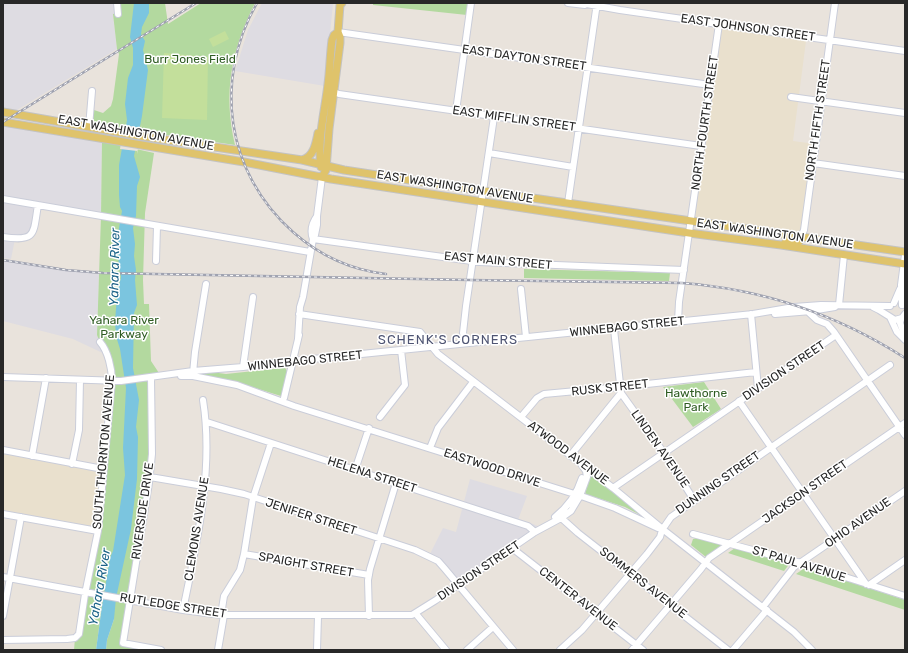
<!DOCTYPE html>
<html>
<head>
<meta charset="utf-8">
<style>
	body { margin:0 }
	#map { position:relative; width:908px; height:653px; overflow:hidden; background:#e9e3dc; font-family:Rubik,sans-serif }
	canvas { display:block }
	.frame { position:absolute; inset:0; border:4px solid #282828; pointer-events:none }
</style>
</head>
<body>
<div id="map">
<canvas width="908" height="653"></canvas>
<div class="frame"></div>
</div>
<script>
const g = document.querySelector('canvas').getContext('2d');
g.lineJoin = 'round';
function paint(path, color) { g.fillStyle = color; g.fill(path, 'evenodd'); }
function strokePath(path, color, width, dash) { g.strokeStyle = color; g.lineWidth = width; g.lineCap = dash ? 'butt' : 'round'; g.setLineDash(dash || []); g.stroke(path); }
function label(font, color, halo, rows, align = 'center') {
  g.font = font + ' Rubik,sans-serif'; g.lineWidth = 3; g.setLineDash([]); g.textBaseline = 'middle'; g.strokeStyle = halo; g.fillStyle = color; for (const [text, x, y, turn = 0] of rows) {
    g.save(); g.translate(x, y); g.rotate((+turn || 0) * Math.PI / 180); g.textAlign = isNaN(turn) ? turn : align; if (halo) g.strokeText(text, 0, 0); g.fillText(text, 0, 0); g.restore();
  }
}
paint(new Path2D(`
	M3,3H117L118,14L113,15L117,49L12,113L3,112Z
	M262,3H333L325,86L235,71L248,30Z
	M3,124L102,139L101,216L38,205L33,232L15,239L11,259L3,258Z
	M3,261L99,274L97,335L107,355L73,339L3,321Z
	M470,479L527,496L518,520L533,524L542,528L458,585L445,569L429,556L443,528L456,532Z`), '#dedce2');
paint(new Path2D(`
	M724,24L806,41L793,141L815,144L801,237L691,222L718,29Z
	M3,450L103,469L98,531L3,514Z`), '#e9e0cd');
paint(new Path2D(`
	M117,3H165L168,24L201,3H255C231,50 223,93 235,145L140,131L136,149L154,153L145,213L143,280L144,304H149L151,361L161,376L151,377L152,454L123,643L161,650H106L107,640L114,619L104,596L102,606L96,650H74L75,638L77,637L98,531L112,372L97,335L101,216L102,139L89,136L91,109L103,113L111,106L113,99L119,54L117,49L113,14L118,13Z
	M373,3H467L468,4L467,15L373,5Z
	M524,269L670,273L669,281L524,278Z
	M282,368H285L287,371L282,395L281,396L229,380L197,374V373L211,372L226,374Z
	M704,382L721,409L693,427L663,387Z
	M591,473L648,519L625,507L585,494Z
	M701,537L724,544L706,557L691,545L693,539Z
	M735,548L790,563L784,571L728,553Z
	M806,567L905,600V610L796,574Z`), '#b3d99f');
paint(new Path2D(`
	M225,31L229,39L213,47L209,39Z
	M164,53L208,57L207,120L162,118Z`), '#c3df9b');
paint(new Path2D(`
	M134,3H149V13L142,27L141,34L145,41L143,50L148,70L142,116L134,156L140,177L137,186L136,216L133,228L135,244L134,256L136,270L135,280L137,305L134,313L133,368L139,400L136,427L138,437L137,479L131,529L116,598L114,619L107,640L106,650H96L102,606L110,558L113,551L125,475L123,448L126,388L120,349L116,336L115,322L117,295L121,277L116,245L122,211L120,207L119,195V165L127,120L125,104L128,78L133,65V48L130,37Z`), '#7bc5df');
paint(new Path2D(`
	M124,123V125L141,128L142,125L137,154V151L120,149Z`), '#e9e3dc');
const minor = new Path2D(`
	M117,3L118,14
	M568,3L585,5
	M581,3L620,10L905,51
	M338,32L710,85
	M331,91L339,94L701,146
	M791,97L905,113
	M456,111L471,3
	M89,127L92,91
	M489,153L573,167
	M813,163L905,176
	M3,199L310,252
	M568,203L597,3
	M3,237C37,242 33,234 38,205
	M801,237L804,230L835,3
	M313,239L479,262L684,270
	M313,239C310,231 312,223 317,216
	M156,261L157,226
	M521,289L526,337
	M894,303L900,289
	M839,305L844,255
	M902,305L901,285L905,255
	M803,307L817,320L827,324L834,332L905,435
	M873,307L879,310L895,320L902,318L905,314
	M299,314L420,332L438,354L613,488L665,531L794,632L812,650
	M751,314L758,388
	M775,314L811,311L835,307
	M890,317L897,332L905,340
	M901,319L900,323L905,336
	M678,322L679,302L719,24
	M614,329L621,393L664,453L694,500
	M298,339L300,307L303,297L313,239L315,235L317,225V216L322,177
	M465,343L463,333L466,306L494,117
	M243,367L253,297
	M193,373L195,352L206,284
	M181,376H193L237,385L294,406L584,497L615,508L658,528
	M3,377L121,381L193,371L243,367L293,361L753,314L794,307L821,305L890,306
	M151,377L152,454L149,483L123,643L161,650
	M284,398L299,335
	M739,401L866,584
	M380,417L405,385L401,350
	M521,417L537,398L544,394L620,387L756,372
	M207,422L528,526L535,532
	M430,448L438,428L473,382
	M3,450L103,469
	M32,456L46,378
	M570,456L621,393
	M72,464L79,430L80,380
	M355,470L369,428
	M150,477L221,489L244,494L415,550L438,561L445,569L513,650
	M613,488L836,335
	M3,514L98,531
	M558,515L578,533L728,650
	M555,517C569,506 577,494 582,478
	M693,534L801,563L905,596
	M512,548L643,650
	M244,554L369,575
	M3,577L183,610L221,615H412L436,600L535,532L561,518L571,511L580,496L587,477L586,471L581,464
	M869,585L905,560
	M763,607L794,567L905,491
	M183,610C197,542 214,469 203,400
	M416,614L446,650
	M221,615L224,596L240,570L244,554L253,498L271,443
	M3,616L21,517
	M369,616L368,580L370,569L396,483
	M3,640L67,639L75,638L79,634L85,594L98,531L112,381C112,369 108,351 100,342
	M218,650L224,615
	M317,650L318,616
	M467,650L493,627
	M560,650L582,630L647,554L660,537L662,530L671,517L890,365
	M632,650L701,569L709,558L905,423
	M733,650L767,610`);
const major = new Path2D(`
	M3,112L141,136L302,160L344,170L436,184L905,252
	M3,122L244,162L331,179L689,233L781,245L905,264
	M302,160C314,157 316,143 318,133
	M321,167C317,139 325,111 328,84C330,69 330,55 332,40L334,35L338,32
	M322,177L326,170L329,129L340,43V37L338,32L340,5L342,3
	M785,243L787,241L799,242L801,237`);
strokePath(minor, '#cacdd9', 8);
strokePath(major, '#c3c3c3', 9);
strokePath(minor, '#fff', 6);
strokePath(major, '#dfc36b', 7);
const rail = new Path2D(`
	M257,3C213,80 226,173 293,232C319,255 351,270 386,274
	M3,122L196,3
	M3,260L66,270L103,273L470,280L682,283C762,289 838,315 905,358`);
strokePath(rail, '#9fa2b0', 2.5);
strokePath(rail, '#fff', 1, [3]);
label('12px', '#282828', '#fff', [
	["EAST JOHNSON STREET",748,28,8],
	["EAST DAYTON STREET",524,58,8],
	["EAST MIFFLIN STREET",514,119,8],
	["NORTH FIFTH STREET",818,120,-82],
	["NORTH FOURTH STREET",705,123,-82],
	["EAST WASHINGTON AVENUE",136,133,10],
	["EAST WASHINGTON AVENUE",455,187,9],
	["EAST WASHINGTON AVENUE",775,234,8],
	["EAST MAIN STREET",498,261,5],
	["WINNEBAGO STREET",627,327,-6],
	["WINNEBAGO STREET",305,361,-6],
	["DIVISION STREET",784,371,-34],
	["RUSK STREET",610,388,-6],
	["LINDEN AVENUE",660,449,55],
	["SOUTH THORNTON AVENUE",104,452,-85],
	["ATWOOD AVENUE",568,453,37],
	["EASTWOOD DRIVE",492,468,18],
	["HELENA STREET",372,475,18],
	["DUNNING STREET",718,483,-35],
	["JACKSON STREET",805,492,-35],
	["RIVERSIDE DRIVE",143,511,-82],
	["JENIFER STREET",311,517,18],
	["OHIO AVENUE",858,523,-35],
	["CLEMONS AVENUE",197,529,-81],
	["ST PAUL AVENUE",799,564,17],
	["SPAIGHT STREET",306,565,10],
	["DIVISION STREET",479,571,-34],
	["SOMMERS AVENUE",643,583,38],
	["CENTER AVENUE",578,599,38],
	["RUTLEDGE STREET",173,606,9]
]);
label('12px', '#2e5c22', '#fff', [
	["Burr Jones Field",190,60],
	["Yahara River",124,321],
	["Parkway",124,335],
	["Hawthorne",696,394],
	["Park",696,408]
]);
label('italic 13px', '#1d6488', '#fff', [
	["Yahara River",115,267,-89],
	["Yahara River",100,587,-80]
]);
g.letterSpacing = '1px';
label('13px', '#4f5573', '#fff', [
	["SCHENK'S CORNERS",448,340]
]);
g.letterSpacing = '0px';
</script>
</body>
</html>
